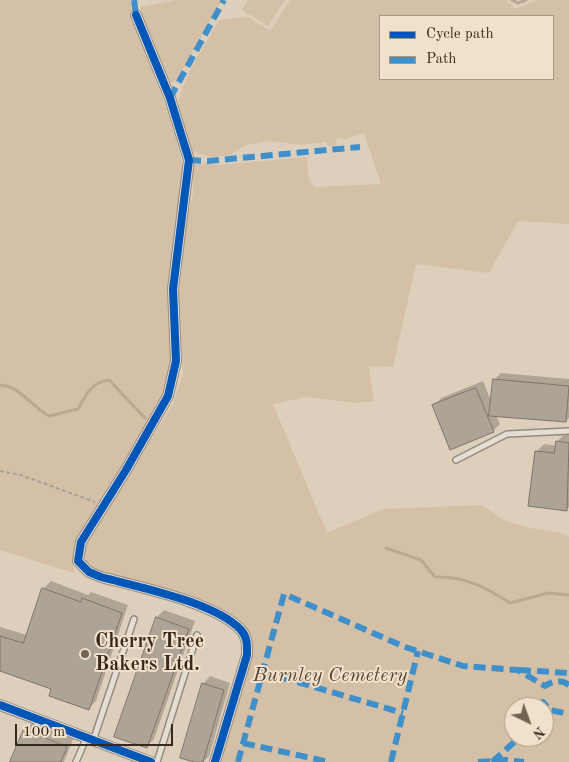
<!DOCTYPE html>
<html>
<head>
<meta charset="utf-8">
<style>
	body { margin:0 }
	#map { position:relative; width:569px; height:762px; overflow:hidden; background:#ddcfbb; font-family:"Old Standard TT",serif }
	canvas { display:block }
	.legend { position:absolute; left:379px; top:15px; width:175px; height:65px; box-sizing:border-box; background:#f2e1ca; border:1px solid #a89785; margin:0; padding:6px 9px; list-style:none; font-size:15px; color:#38291e }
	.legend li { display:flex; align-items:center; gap:10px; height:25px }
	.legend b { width:25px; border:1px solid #a89785 }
	.north { position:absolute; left:504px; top:697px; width:50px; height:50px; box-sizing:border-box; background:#f2e1ca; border:1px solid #a89785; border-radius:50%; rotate:138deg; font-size:14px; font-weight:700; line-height:20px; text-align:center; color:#38291e }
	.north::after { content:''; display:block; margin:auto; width:18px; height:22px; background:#726355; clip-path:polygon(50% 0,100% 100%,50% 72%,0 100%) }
	.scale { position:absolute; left:15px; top:724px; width:158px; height:22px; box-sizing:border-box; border:2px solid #38291e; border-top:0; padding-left:6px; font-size:15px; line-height:18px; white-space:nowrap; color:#38291e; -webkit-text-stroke:4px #f2e1ca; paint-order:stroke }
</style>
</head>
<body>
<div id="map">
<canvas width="569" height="762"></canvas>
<ul class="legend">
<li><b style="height:6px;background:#0057b8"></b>Cycle path</li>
<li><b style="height:6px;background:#3e8fca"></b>Path</li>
</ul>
<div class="north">N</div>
<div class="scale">100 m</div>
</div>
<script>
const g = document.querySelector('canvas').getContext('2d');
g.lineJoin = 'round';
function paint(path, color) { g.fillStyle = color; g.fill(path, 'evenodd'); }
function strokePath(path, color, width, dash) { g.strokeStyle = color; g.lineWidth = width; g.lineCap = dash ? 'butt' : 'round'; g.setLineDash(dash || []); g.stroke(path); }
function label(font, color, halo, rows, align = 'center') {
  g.font = font + ' "Old Standard TT",serif'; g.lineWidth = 4; g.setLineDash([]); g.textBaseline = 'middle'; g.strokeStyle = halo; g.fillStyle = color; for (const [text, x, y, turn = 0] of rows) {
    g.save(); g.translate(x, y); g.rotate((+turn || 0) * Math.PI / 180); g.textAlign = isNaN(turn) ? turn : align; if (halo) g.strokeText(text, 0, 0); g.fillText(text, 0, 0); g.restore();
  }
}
paint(new Path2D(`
	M0,0H130L132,13L176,137L183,169L173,253L172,363L162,396L120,471L81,531L73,553L74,573L0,550Z
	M176,0H222L179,77L172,83L170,82L142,18L140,7Z
	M248,0H285L268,26L242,10Z
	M290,0H506L515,9L537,0H569V224L518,221L489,273L416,264L393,367L369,366L374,401L355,403L306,397L273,404L327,533L383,509L482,505L503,520L530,528L559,532L569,537V651H567L569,653V762H215L252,637C232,600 135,582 95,571L86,561L85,553L88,540L173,404L183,373L179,295L186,221L193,194V166L197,163L218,165L307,157L308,176L314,187L381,184L364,133L343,140V138L336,139L337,145L328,146L326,142L301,145L271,141L246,145L230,155L212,157L196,153L192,150C188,137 181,122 179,109C175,88 209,39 219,20L248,17L270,31ZM380,16H553V79H380ZM514,707H544V737H514Z`), '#d4c0a6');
paint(new Path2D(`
	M501,373L569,379V418L566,421L496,415L500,424L493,431L434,406L441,398L483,381L492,403L494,380Z
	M564,434L569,435V507L567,509L537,451L544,444L557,446V442Z
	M51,581L88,595L91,592L128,605L96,701L89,708L52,689L0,670V627L27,635L43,589Z
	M164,610L195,621L154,739L147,746L116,736L157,617Z
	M210,676L230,683L209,756L203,762H199L203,684Z
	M32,723L73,739L64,762H12L25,730Z`), '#0003');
strokePath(new Path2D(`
	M512,0L518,3L526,0
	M0,385C20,386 31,406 49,416L78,409C86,395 91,382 109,380L145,418
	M386,548L421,560L435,577C465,576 485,587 510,603L548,593L569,595`), '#bca88f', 3);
const building = new Path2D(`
	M493,379L569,386L566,422L489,416Z
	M476,388L494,432L450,450L432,405Z
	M556,441L569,443L567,511L528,506L535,451L554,453Z
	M42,588L81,602L82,598L122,613L89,710L49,696L51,689L0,671V636L23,643Z
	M156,617L189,629L147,748L114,737Z
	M202,683L224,690L203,762H194L180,758Z
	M24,729L67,747L61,762H10Z`);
paint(building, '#ada396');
strokePath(building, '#7e7469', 1);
const lane = new Path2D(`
	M456,460L507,434L569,431
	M93,741L134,619
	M76,762L86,739
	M157,762L197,635`);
const street = new Path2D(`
	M136,15L170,98L189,160L173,289L176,361L168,396L126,470L81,542L78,561L89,572L101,577C138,587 215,602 241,630C248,638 247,646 247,655L215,762
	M0,705L151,762`);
strokePath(lane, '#958b7e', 8);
strokePath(street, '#958b7e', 12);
strokePath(new Path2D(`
	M0,471L21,475L95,502`), '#a79f96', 2, [4, 2.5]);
strokePath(lane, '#e4ddd3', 5);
strokePath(street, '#e4ddd3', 10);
strokePath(new Path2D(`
	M134,0L136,15
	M170,98L224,0
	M189,160L208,161L360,147
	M519,670L569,673
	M263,672L403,713
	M540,707L543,702L550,710L569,714
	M243,743L329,762
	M238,762L284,594L405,647L463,666L518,670L545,686C553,681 561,679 569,685
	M391,762L418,651
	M478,762L506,760L524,762
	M492,762L520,737`), '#3e8fca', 6, [12, 6]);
strokePath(new Path2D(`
	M136,15L170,98L189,160L173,289L176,361L168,396L126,470L81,542L78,561L89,572L101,577C138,587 215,602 241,630C248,638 247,646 247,655L215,762
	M0,705L151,762`), '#0057b8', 8);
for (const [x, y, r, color] of [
	[85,654,5,"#726355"]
]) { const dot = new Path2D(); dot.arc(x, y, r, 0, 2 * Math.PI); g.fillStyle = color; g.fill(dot); strokePath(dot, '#f2e1ca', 2); }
label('bold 20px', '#38291e', '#f2e1ca', [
	["Cherry Tree",95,642],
	["Bakers Ltd.",95,665]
], 'left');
label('italic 20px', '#564536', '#f2e1ca', [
	["Burnley Cemetery",330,676]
]);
</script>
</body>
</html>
